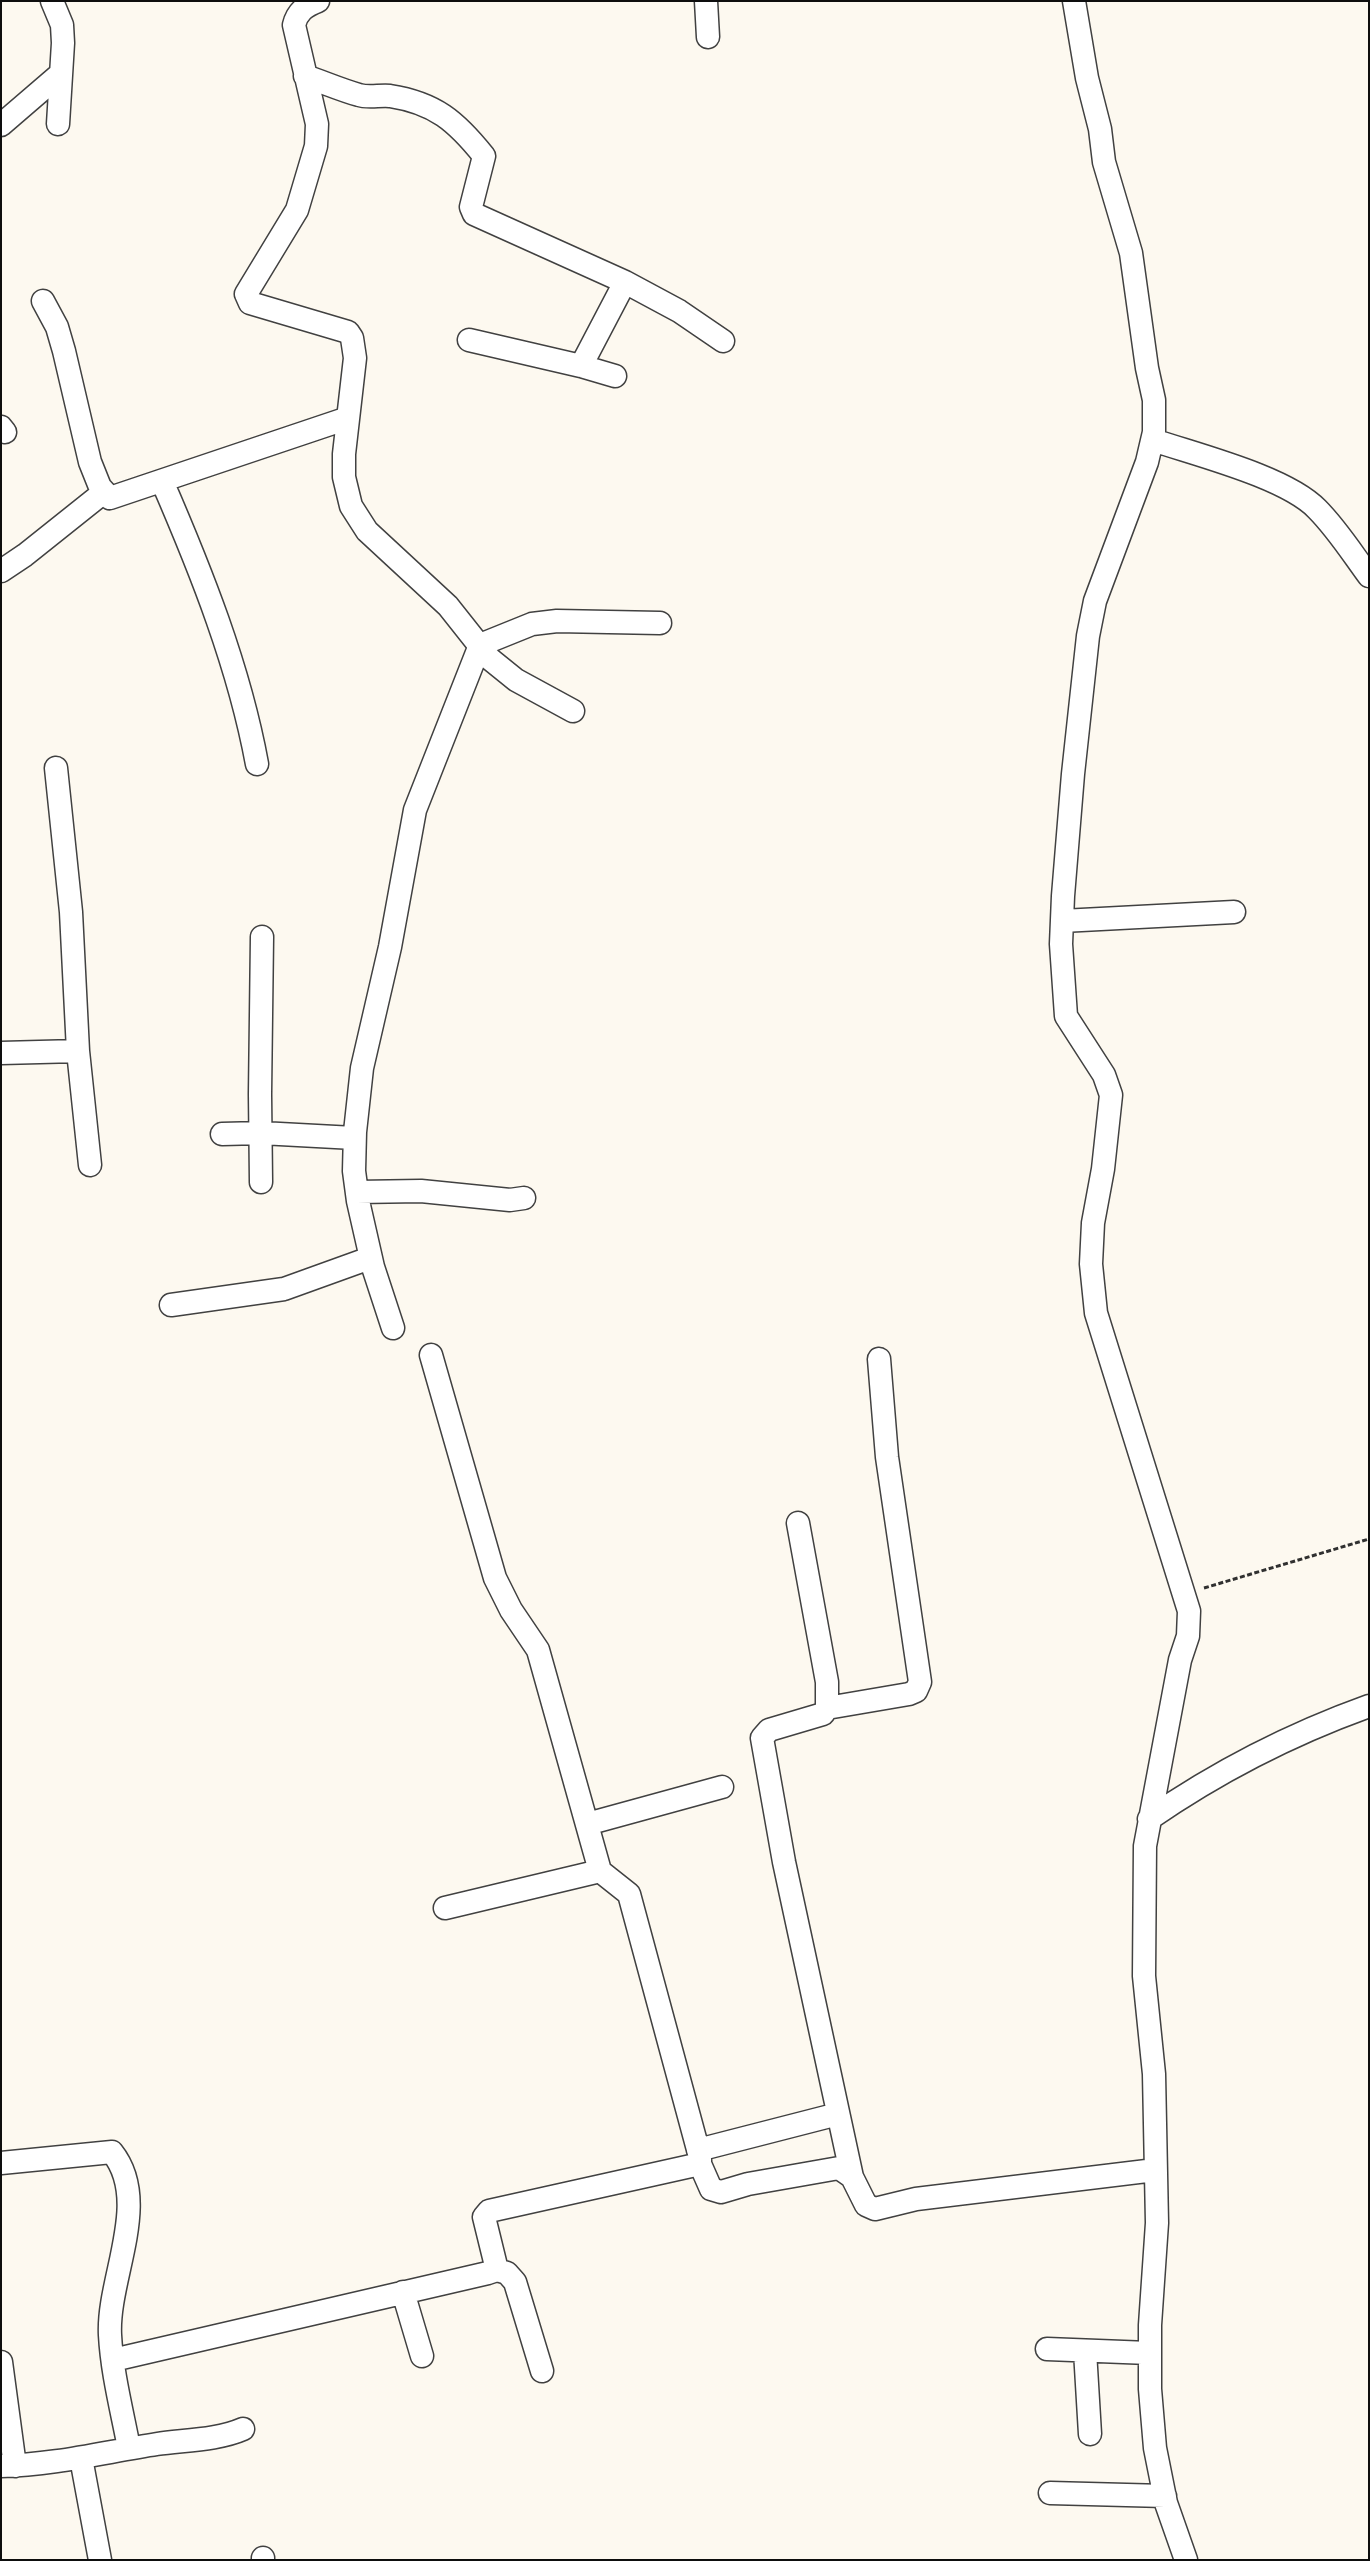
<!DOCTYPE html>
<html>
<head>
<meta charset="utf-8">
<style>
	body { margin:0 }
	#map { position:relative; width:1370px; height:2561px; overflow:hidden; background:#fdf9f0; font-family:"Noto Serif",serif }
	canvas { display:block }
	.frame { position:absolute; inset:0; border:2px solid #0e0e0e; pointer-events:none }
</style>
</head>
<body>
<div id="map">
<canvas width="1370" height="2561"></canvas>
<div class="frame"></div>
</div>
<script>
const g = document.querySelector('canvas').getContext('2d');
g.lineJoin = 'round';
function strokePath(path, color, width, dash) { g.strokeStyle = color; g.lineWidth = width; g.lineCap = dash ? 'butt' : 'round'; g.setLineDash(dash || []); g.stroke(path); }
const street = new Path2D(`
	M52,1L62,25L63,43L58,124
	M318,1C305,6 297,12 294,25L317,124L316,146L297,210L246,294L250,303L348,332L352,338L355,358L344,454V477L351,506L367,531L448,606L490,659L516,680L573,711
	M706,1L708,37
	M1074,1L1087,78L1100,129L1104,162L1131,253L1147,368L1154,400V432L1147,462L1095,601L1088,636L1073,774L1063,896L1061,944L1066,1016L1104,1075L1111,1095L1103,1169L1093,1223L1091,1264L1096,1313L1189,1611L1188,1636L1180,1660L1145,1846L1144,1976L1154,2074L1157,2223L1150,2325V2389L1155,2448L1166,2503L1186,2560
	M305,76C323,82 341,90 359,95C368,98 380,95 390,96C435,103 456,121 484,156L471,207L474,214L625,282L679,311L723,341
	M1,125L59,75
	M43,301L57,327L64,351L90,462L100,487L110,498L348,418
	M469,340L581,366L615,376
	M581,366L625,282
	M1,427L5,432
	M1153,440C1197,455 1286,477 1317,509C1337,529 1352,553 1369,576
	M162,481C201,571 239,666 257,764
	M1,571L25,555L104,492
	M56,768L71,912L78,1051L90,1165
	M1062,921L1234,912
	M1,1053L78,1051
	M222,1134L261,1133L354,1138
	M261,1182L260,1094L262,937
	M357,1192L421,1191L510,1200L524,1198
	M171,1305L284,1289L370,1258
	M393,1328L373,1267L358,1201L354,1171L355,1132L362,1068L390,947L415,810L480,645L532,624L557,621L660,623
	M798,1523L827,1682V1708L823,1714L769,1730L762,1738L784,1862L852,2177
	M827,1708L909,1694L916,1691L920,1682L887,1457L879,1359
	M1149,1819C1217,1772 1291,1734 1369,1706
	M587,1824L722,1787
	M445,1908L600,1871
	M698,2150L838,2114
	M1,2163L112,2152C152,2202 107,2278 110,2335C112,2373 122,2411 129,2448
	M700,2164L711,2189L721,2192L748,2184L839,2168L852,2177L866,2205L875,2209L916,2199L1155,2170
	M497,2270L507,2273L515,2282L542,2371
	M403,2292L422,2356
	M1047,2349L1149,2353
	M1085,2351L1090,2434
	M113,2360L488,2273L497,2270L484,2217L489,2211L700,2164V2157L629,1894L600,1871L538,1650L511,1610L495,1578L431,1355
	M1,2362L15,2466
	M81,2458L100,2560
	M1,2466C54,2465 105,2452 157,2444C185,2440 218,2440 243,2429
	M1050,2493L1165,2496
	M263,2558V2560`);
strokePath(street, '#414141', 25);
strokePath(new Path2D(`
	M1204,1588L1369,1539`), '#303030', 3, [5, 2.5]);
strokePath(street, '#fff', 22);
</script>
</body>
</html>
